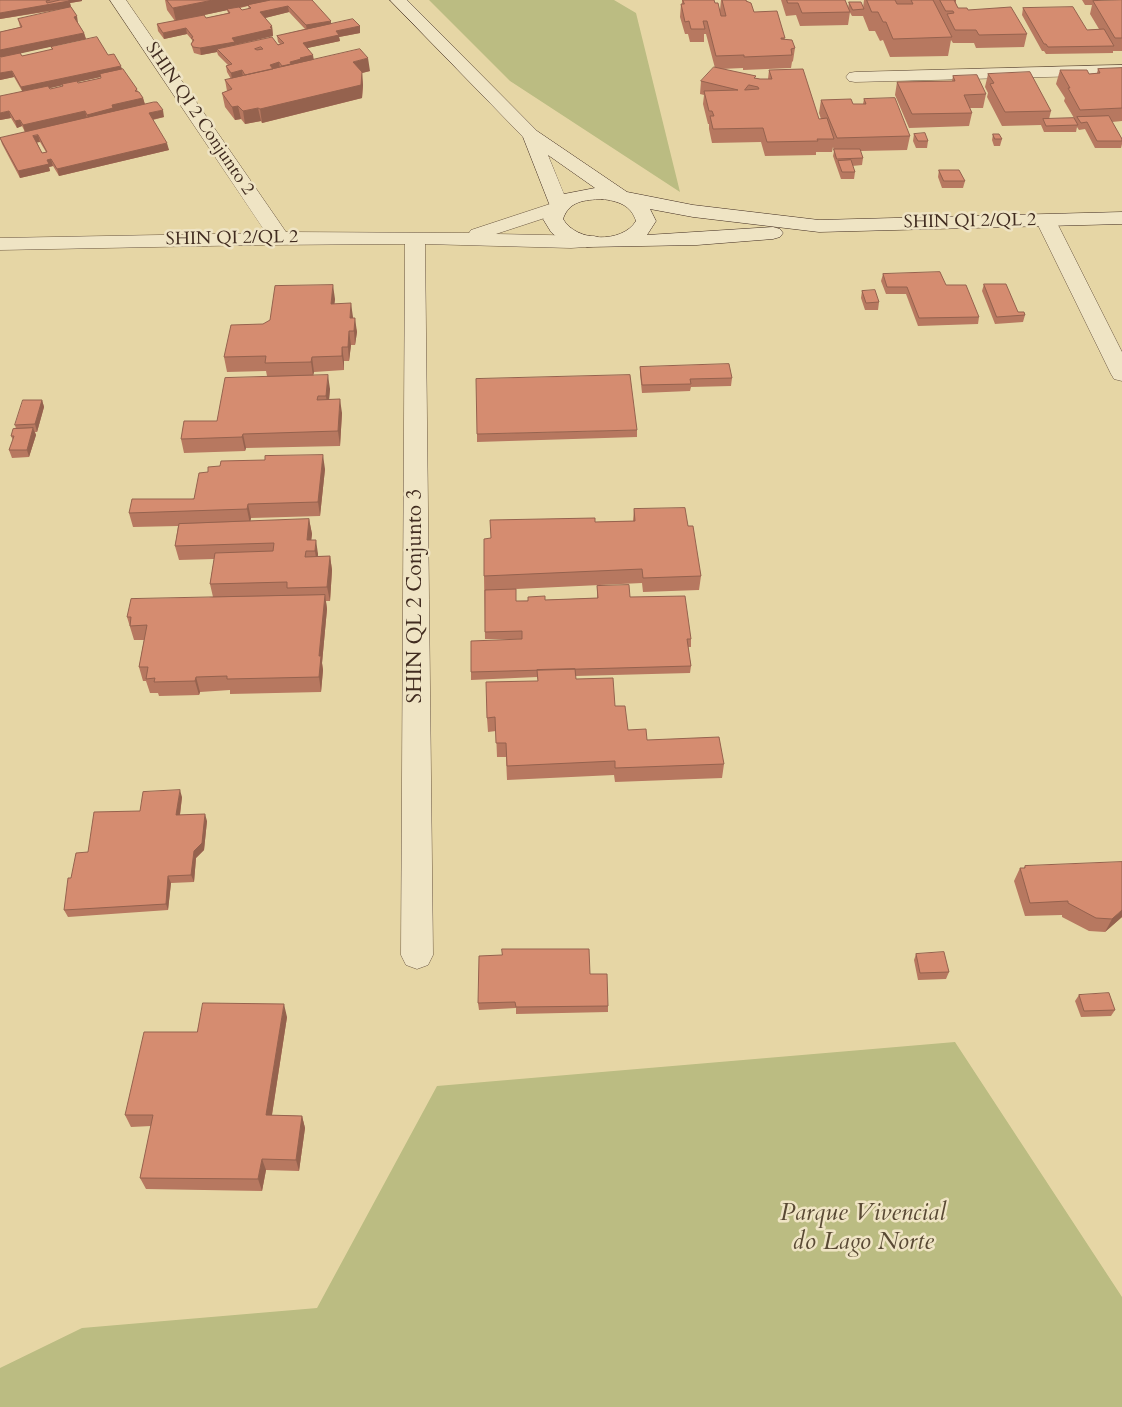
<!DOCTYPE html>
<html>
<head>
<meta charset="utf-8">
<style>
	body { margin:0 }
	canvas { display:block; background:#e6d6a5 }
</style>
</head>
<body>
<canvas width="1122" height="1407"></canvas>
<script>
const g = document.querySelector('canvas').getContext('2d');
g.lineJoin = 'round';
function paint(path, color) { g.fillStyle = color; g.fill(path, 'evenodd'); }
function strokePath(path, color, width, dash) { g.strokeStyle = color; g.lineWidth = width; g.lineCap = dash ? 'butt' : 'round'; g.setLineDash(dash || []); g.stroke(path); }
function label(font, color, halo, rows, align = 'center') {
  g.font = font + ' Cardo,serif'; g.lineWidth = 5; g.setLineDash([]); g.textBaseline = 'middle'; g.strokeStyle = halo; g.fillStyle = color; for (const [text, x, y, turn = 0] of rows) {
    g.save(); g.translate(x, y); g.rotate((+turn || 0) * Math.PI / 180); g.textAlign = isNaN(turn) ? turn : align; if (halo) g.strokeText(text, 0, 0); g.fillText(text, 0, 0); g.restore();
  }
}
paint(new Path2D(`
	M429,0H614L636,13L680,192L510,81Z
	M955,1042L1122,1297V1407H0V1368L82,1328L317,1308L437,1086Z`), '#bbbc82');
const street = new Path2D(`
	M110,0H126L286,232L469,233L471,230L556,202L563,204L566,208L563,212L496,234L594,236L601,238L604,242L601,246L571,248L425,244L433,955L428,965L417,969L406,965L401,955L405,244L258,245L0,250V238L266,233Z
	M1122,65V75L855,82L849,81L846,77L849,73L855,72Z
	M1046,215L1053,217L1056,221L1122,352V381L1114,379L1111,374L1036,221L1039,217Z`);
const secondary = new Path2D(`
	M390,0H407L537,131L627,192L693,205L819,220L1122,212V224L819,232L693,217L650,209L656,221L647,235L773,227L780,229L783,233L780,237L773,239L697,245L587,247L559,239L551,232L543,219L550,206L523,137ZM548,155L595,188L564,194ZM602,199C618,201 631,205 636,221C622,244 576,242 563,219C569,201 584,200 602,199Z`);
strokePath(street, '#6a5641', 1);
strokePath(secondary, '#412c20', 1);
paint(street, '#efe4c4');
paint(secondary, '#efe4c4');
paint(new Path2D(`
	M0,0H82V1L70,3L71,7L78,23L84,33L86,39L20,53L22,56L52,50L51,47L108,55L122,69L137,89L138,92L143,98L145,104L164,117L153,120L169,150L59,176L53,166L49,167L50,171L20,178L2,144L0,138L25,132L22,126L17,128L11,118L0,120L22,91L14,77L0,80V32L20,27L18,19L70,8L0,19ZM101,77V78L78,83V82ZM62,85V87L50,89V88ZM37,142H40L46,152L42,153Z
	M165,0H312L331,24L360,26V33L339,37L340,41L307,48L314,60L370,71L362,73L363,85L362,98L262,123L261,121L245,124L241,119L235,120L225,107L222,93L227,91L225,80L231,79L227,72L226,66L228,65L218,55L217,52L201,55L194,53L191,44L192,42V40L187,34L164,39L158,31L157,24L175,21L167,10ZM248,6L249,9L242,10L240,8ZM227,10L228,13L206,18L204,15ZM289,12L305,29L277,36L278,42L280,44L235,45L273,36L272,26L265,18Z
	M682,0H714L715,3L720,10L721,0H746L754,12L785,38L784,39L795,48L793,61L792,62L791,68L743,70V68L721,69L756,76L755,78L760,79H768L769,70L819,119H821L819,113L821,100L853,104H863L864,99L910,136L907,150L860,151L863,158L862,165L852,166L855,172L854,179H841L833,156L834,151L833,147L832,152H816V155L765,156L761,142L712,143L709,129V124H708L703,104L704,95L700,94L701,81L715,68L706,34H704V42H690L688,34H685L680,17L681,4H682Z
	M781,0H845L850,12L848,25L800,26L796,15L786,16Z
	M864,0H956V4L958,8L968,10L1027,34L1024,47L976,48L974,43H953L951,40L948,56L890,57L883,40L880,41L875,31H869L863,16H852L848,9L849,2L863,8Z
	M1082,0H1098V1L1122,0V51H1113V53L1046,54L1044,51H1042L1022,15L1023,8L1087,30L1099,29L1090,14L1092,5H1085Z
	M1122,68V121L1112,122L1122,139V144L1121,148H1095L1085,129L1079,130L1077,127L1076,132H1044L1041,125L1002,126L987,97L988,93L985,87L988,74L1051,111L1049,119L1074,118L1064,101L1065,98L1056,84L1060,70L1089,74L1097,73L1098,69Z
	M953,76L986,94L983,108H970L972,113L969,126L909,128L895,95L897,82L952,81Z
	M914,134L928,141L927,148H916L913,141Z
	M993,134L1002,139L1000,146H994L992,140Z
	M939,170L965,181L963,188H942L938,177Z
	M883,274L946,285L979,317L978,324L918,326L906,294H886L881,281Z
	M984,284L1018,312L1025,315L1023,322L995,324L982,291Z
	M862,291L879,302L878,310H865L861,298Z
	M335,299L334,304L353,318L357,332L355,345H351L349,361H344V370L314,372L313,375L330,389L329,400L342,413L340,446L246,448L245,451L184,453L181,439L217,421L267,376L266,371L227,372L224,357L263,324Z
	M640,367L732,378L731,386L691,387L690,391L642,393L640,374Z
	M42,400L44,407L37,432H35L36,435L29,457L12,458L9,450L13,440L11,436L16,429L15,425Z
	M637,430V437L477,442V434Z
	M325,469L320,516L251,518L250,521L309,519L312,534L311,540L318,554V556H330L332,570L330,601H326L327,609L322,663L323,670L321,692L230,694V690L200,692L199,695L159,696L158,693H150L146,681H143L139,667L144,640H134L127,617L213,597L210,584L214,559L179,560L175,546L178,526L133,527L129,513Z
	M634,509L688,526L701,576L699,590L643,592L642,583L516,589V601L597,598V586L630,597L691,639V647H688L691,666L690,673L575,676L576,679L615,706L628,730L647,740L724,764L722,778L615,782L614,775L507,780L506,757H497L496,731L488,732L487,718L538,681L537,677L471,680V672L522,639H485L484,576L491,538L595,522L633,521Z
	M182,797L180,815L207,821L204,850L196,858L194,882L171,883L168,910L68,917L64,910L88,852L140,811Z
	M1025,866L1122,917L1105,932L1089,931L1062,917V915L1025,916L1014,881L1020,868H1024Z
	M916,954L949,972L946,979L918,980L914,960Z
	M590,974L608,1006V1012L516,1014V1008L479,1010L478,1003Z
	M1079,995L1115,1010L1111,1016L1081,1017L1075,1001Z
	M287,1017L272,1115L302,1116L305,1128L299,1171L266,1170L262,1191L146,1189L140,1178L151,1126L131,1127L125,1115L197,1032Z`), '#b77860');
paint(new Path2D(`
	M67,0H82V1L70,3L71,7L0,19V13Z
	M213,0H275L176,21L173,8Z
	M288,6L289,12L261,19L260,12Z
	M77,16L78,23L75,24L74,17Z
	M331,21V27L307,31L306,25Z
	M272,26L273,36L217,49V52L201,55L200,48Z
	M360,26V33L339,37L340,41L303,49V43L336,31Z
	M186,28L187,34L164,39L163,33Z
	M84,33L86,39L0,58V50Z
	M313,55L314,61L283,72L282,66L300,58Z
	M368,58L370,71L362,73L363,85L362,98L262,123L260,109L353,62Z
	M279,62L280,69L271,70L270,65Z
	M121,66L123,72L23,94L21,87Z
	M242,70L243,77L232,79L231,73Z
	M12,71L14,77L0,80V73Z
	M143,98L145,105L89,121L87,115L112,105Z
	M238,106L241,119L235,120L232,107Z
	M258,108L261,121L245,124L243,111Z
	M163,110L164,117L150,120L149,113Z
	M9,111L11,118L0,120V113Z
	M85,111L87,118L25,132L23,125Z
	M20,120L22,126L17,128L15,121Z
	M38,135L40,142L35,143L33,136Z
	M167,143L169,150L59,176L57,169Z
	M51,159L53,166L49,167L50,171L20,178L18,171Z
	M333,285L335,299L333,318L331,304Z
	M351,303L353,317L352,332L350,318Z
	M355,318L357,332L355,345L354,331Z
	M349,331L351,345L349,361L348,347Z
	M342,347L344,361V370L342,356Z
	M312,357L314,372L313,376L311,362Z
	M328,375L330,389L328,410L326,396Z
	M340,399L342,413L340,446L338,431Z
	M42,400L44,407L37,432L35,424Z
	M33,428L36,435L29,457L27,450Z
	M243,434L246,448L245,451L242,437Z
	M323,455L325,469L320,516L318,502Z
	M248,504L251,518L250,524L247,509Z
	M309,519L312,534L310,551L307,540Z
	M316,540L318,554L317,565L315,551Z
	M330,556L332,570L330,601L327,587Z
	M325,595L327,609L322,663L323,670L321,692L319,677V656Z
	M196,677L200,692L199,695L195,681Z
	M180,790L182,797L179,822L176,815Z
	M205,814L207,821L204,850L196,858L194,882L191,875L194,851Z
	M168,876L171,883L168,910L166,904Z
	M1122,910V917L1105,932L1112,919Z
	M284,1004L287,1017L270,1127L266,1115Z
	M302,1116L305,1128L299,1171L296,1160Z
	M262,1159L266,1170L262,1191L258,1179Z`), '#95624e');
const building = new Path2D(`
	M0,0H50L46,1L47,3L60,0H69V1L0,13Z
	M167,0H213L173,8Z
	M271,0H312L331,21L306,25L288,6L260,12L272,26L270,27L272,29L232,38L235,42L200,48L193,47L191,44L194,40L191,38L193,37L186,28L163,33L157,24L204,15L206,18L230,13L227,9L239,7L242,10L251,8L248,5Z
	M683,0H714L715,3H718L721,16H726L722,0H746V1L751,3L754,12L777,11L785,38H781V39L792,40L795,48L791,49L792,55L744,57V55L716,56L707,21H703L705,29H691L689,21L685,22L681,4H684Z
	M787,0H845L850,12L802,13L798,3H788Z
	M867,0H895L897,4H913L911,0H933L952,37L893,39L886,22H883L878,12H872Z
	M940,0H956H954L958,8H967L968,10L1011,7L1027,34L979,35L976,30H955L947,14L954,13L953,11H946Z
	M1122,0V38H1115L1093,1Z
	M849,2H861L864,9L853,10Z
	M71,7L77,16L74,17L84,33L0,50V32L22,27L18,19Z
	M1073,7L1087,30L1104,29L1114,46L1048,47L1046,44H1044L1023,8Z
	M353,19L360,26L336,31L339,35L303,43L313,55L300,58L301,59L290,62L291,64L282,66L279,62L270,65L273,69L245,75L242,70L231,73L226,66L232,64L217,49L272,37L278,45L284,43L277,36ZM261,47L263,49L257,50L255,49Z
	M97,37L108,55L114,54L121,66L21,87L12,71L0,73V56L1,57L20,53L22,56L53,49L51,47Z
	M360,49L368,58L353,62L362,72L361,85L260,109L258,108L243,111L238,106L232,107L222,93L232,89L225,80Z
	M714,67L756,76L754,78L760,79H772L769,70L803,69L819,119L827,118L834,139H817L818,141L767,142L763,128L713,129L710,116H714L712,111H709L704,91L738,90L701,81ZM749,85L758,87L759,89L745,90Z
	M1122,68V108L1080,110L1068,88H1070L1060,70H1087L1089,74L1100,73L1098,69Z
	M123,69L137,89L135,91L139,92L143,98L112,105L113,108L87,115L85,111L23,125L20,120L15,121L9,111L0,113V96L48,86L50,89L63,86L62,84L77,81L78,83L101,78L100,74Z
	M1030,72L1051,111L1005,112L990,84L994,83L988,74Z
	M977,75L986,94L964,95L972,113L912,114L897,82L955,81L953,76Z
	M895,98L910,136L837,138L821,100L851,99L853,104H866L864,99Z
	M154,102H157L163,110L149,113L167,143L57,169L51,159L47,160L49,164L18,171L0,138ZM38,135L47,152L42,153L33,136Z
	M1109,116L1122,139V141H1097L1087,122L1081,123L1077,117Z
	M1074,118L1078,125L1046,126L1043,119Z
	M925,133L928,141H918L914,134Z
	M993,134H999L1002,139H995Z
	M834,149H860L863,158L837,159Z
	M851,160L855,172H842L838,161Z
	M939,170H959L965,181H944Z
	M940,272L946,285H966L979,317L919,318L907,287H887L883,274Z
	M984,284H1006L1018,312H1024L1025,315L997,317Z
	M333,285L331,304L351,303L350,318H355L354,331H349L348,347H342V356L312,357L311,362L265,363L266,356L224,357L231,325L263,324L270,320L275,286Z
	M875,290L879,302L866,303L862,291Z
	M729,364L732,378L690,379L691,384L642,385L640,367Z
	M328,375L326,396H318L317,400L340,399L338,431L243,434L242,437L181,439L184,421H217L225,378Z
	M630,375L637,430L477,434L476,379Z
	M23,400H42L35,424L15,425Z
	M33,428L27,450H9L14,436H11L13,429Z
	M323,455L318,502L248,504L247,509L129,513L132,499H194L199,473L208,472V467L220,466L221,461L265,460V456Z
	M685,508L688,526H693L701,576L643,578L642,569L484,576V539L491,538L490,520L595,518V522L635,521L634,509Z
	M309,519L307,540H316L315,551H306L305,557L330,556L327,587L287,588V582L210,584L215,553L273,551L274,543L175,546L179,524Z
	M629,585L630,597L685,596L691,639H687L691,666L471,672V641L522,639V631L485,632V590L516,589V601H528V597L545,596V600L598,598L597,586Z
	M325,595L319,656H321L319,677L227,679V676L196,677L195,681L154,682L155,678L146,679L148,667H139L147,625L130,626L131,617H127L131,599Z
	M575,669L576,679L613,678L615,706H625L628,730L646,729L647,740L719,737L724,764L615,768V761L507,766L506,743H496L495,717L487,718L486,682L536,681H538L537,670Z
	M180,790L176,815L205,814L202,843L194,851L191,875L168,876L166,904L64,910L68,878H71L76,853L88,852L94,812L140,811L143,792Z
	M1122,862V910L1112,919L1096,918L1068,903V901L1030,903L1020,868H1025V866Z
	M502,949H589L590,974H607L608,1006L516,1007L515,1002L478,1003L479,956L502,955Z
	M944,952L949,972L920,973L916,954Z
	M1109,993L1115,1010L1084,1011L1079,995Z
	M203,1003L284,1004L266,1115L302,1116L296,1160L262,1159L258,1179L140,1178L153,1115H125L144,1032H197Z`);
paint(building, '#d58c70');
strokePath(building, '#95624e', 1);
label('18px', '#412c20', '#efe4c4', [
	["SHIN QI 2 Conjunto 2",199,119,56],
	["SHIN QI 2/QL 2",970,222,-1],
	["SHIN QI 2/QL 2",232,239,-1]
]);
label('21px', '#412c20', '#efe4c4', [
	["SHIN QL 2 Conjunto 3",416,596,-90]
]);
label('italic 25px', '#594934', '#efe4c4', [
	["Parque Vivencial",863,1214],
	["do Lago Norte",863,1243]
]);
</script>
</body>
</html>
